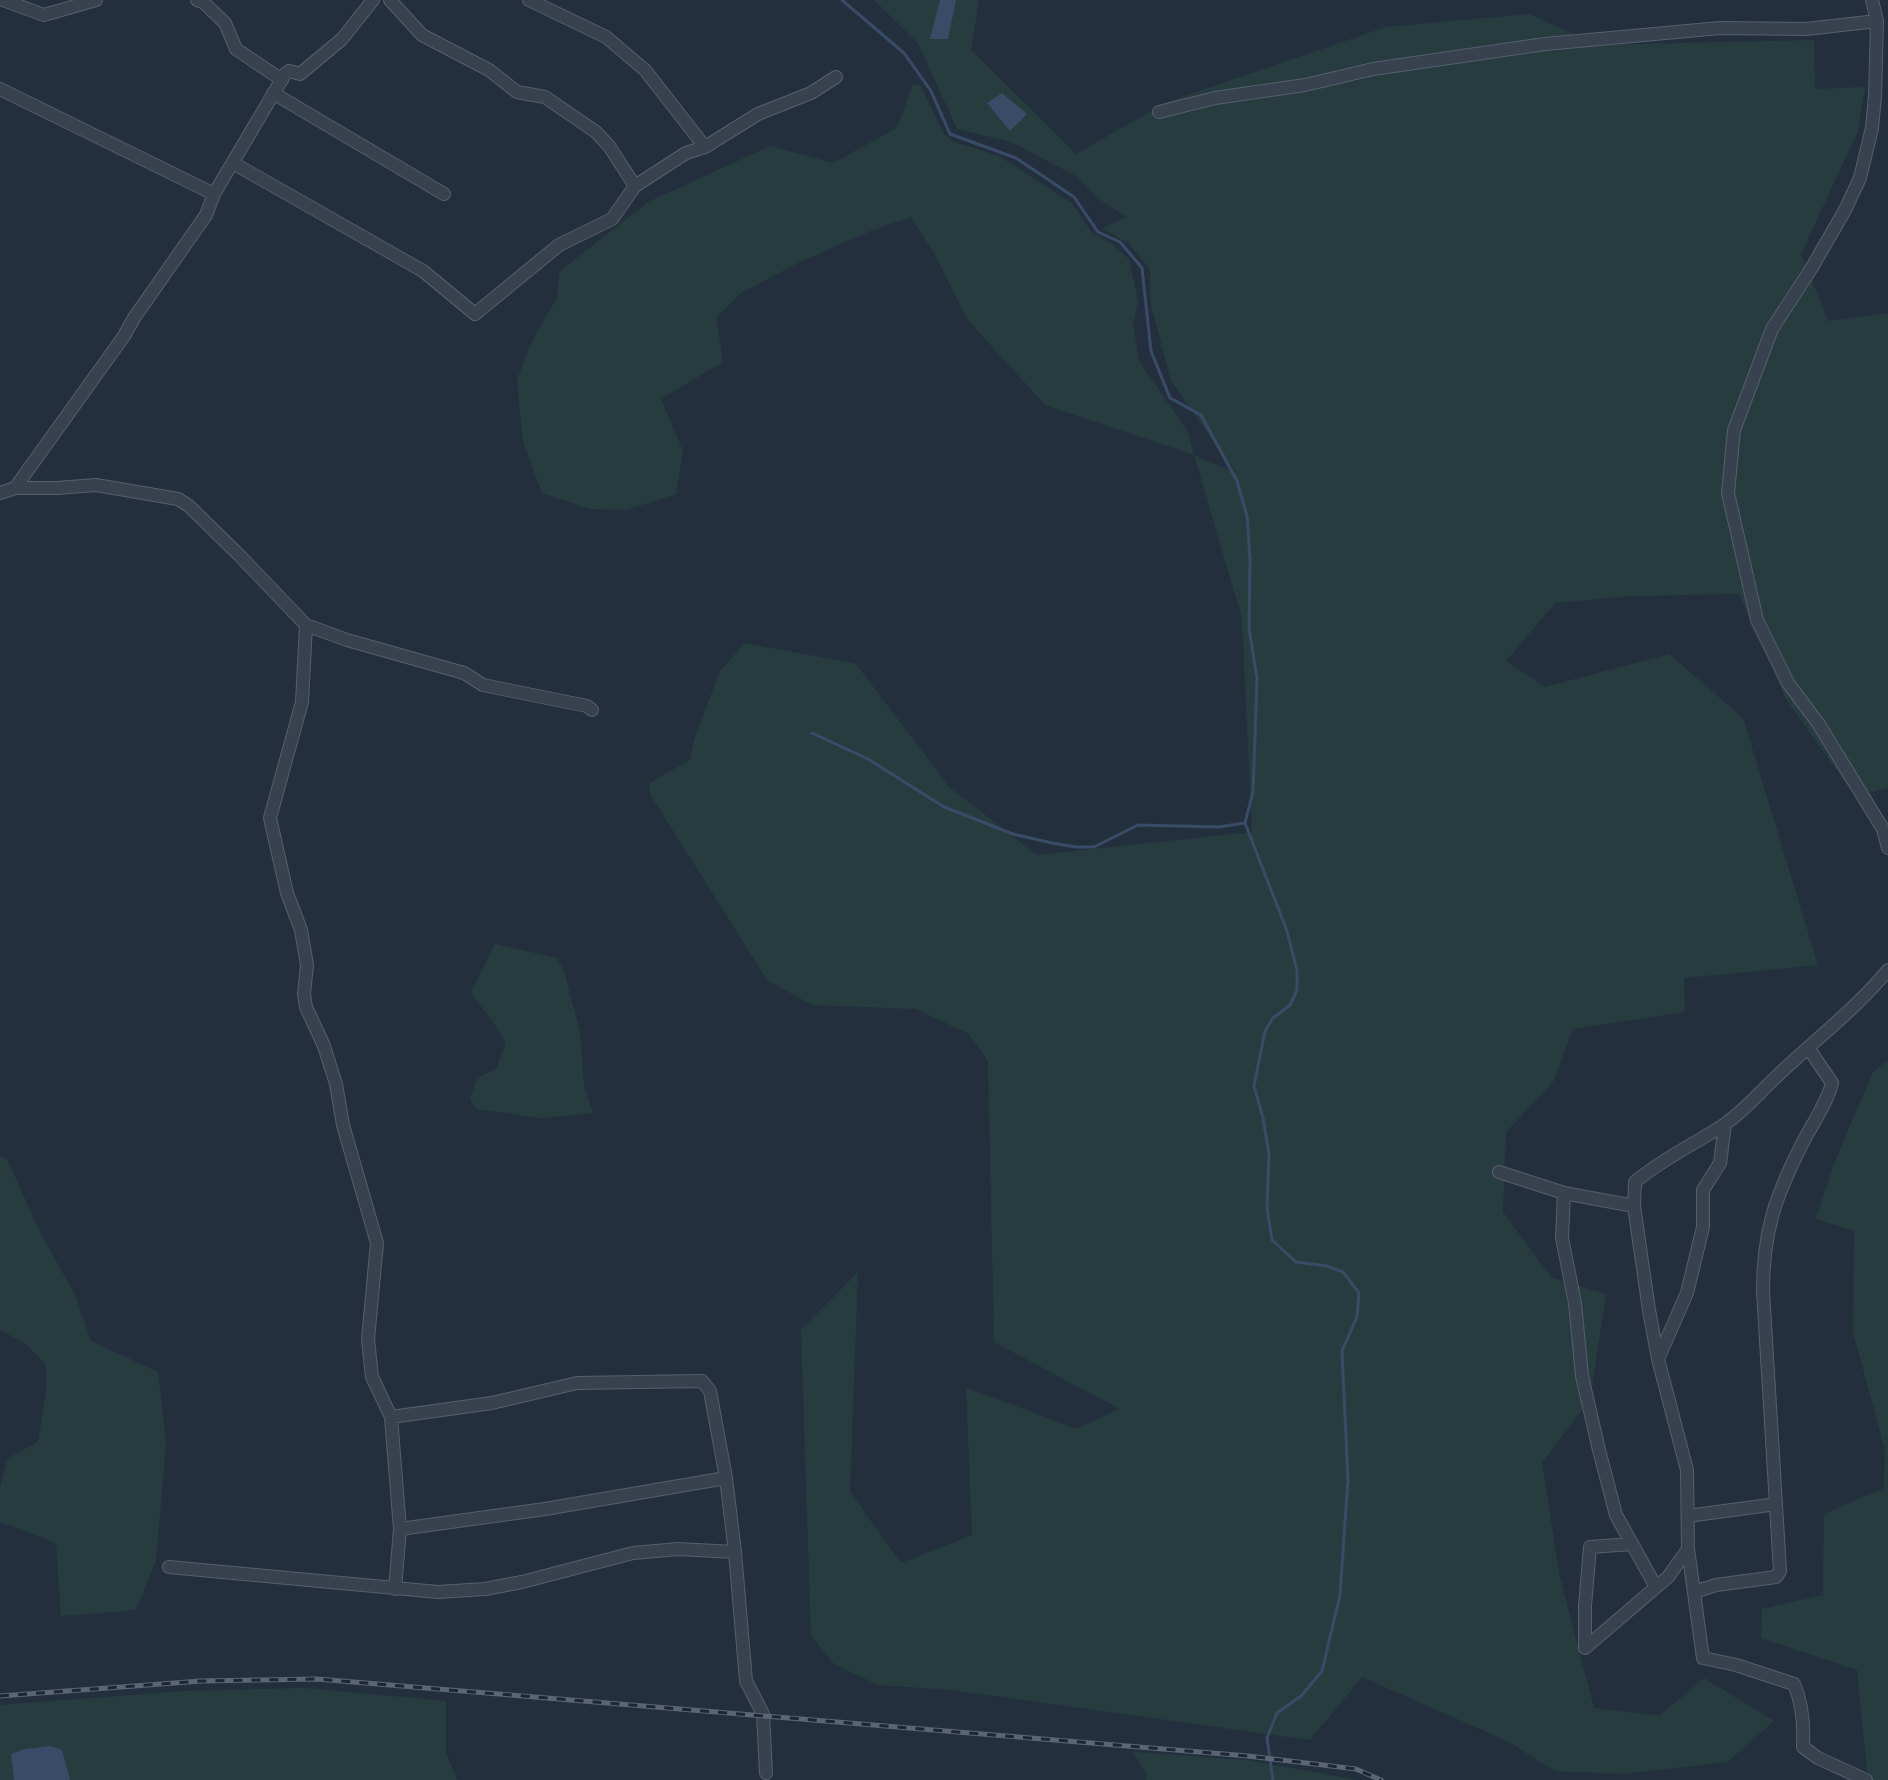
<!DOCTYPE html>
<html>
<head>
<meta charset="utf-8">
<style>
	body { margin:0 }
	canvas { display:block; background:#242f3e }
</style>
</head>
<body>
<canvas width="1888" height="1780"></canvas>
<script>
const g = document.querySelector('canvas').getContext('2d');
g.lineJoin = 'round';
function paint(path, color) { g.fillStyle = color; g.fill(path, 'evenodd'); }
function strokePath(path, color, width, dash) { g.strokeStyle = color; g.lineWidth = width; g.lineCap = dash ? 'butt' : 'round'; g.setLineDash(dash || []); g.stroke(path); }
paint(new Path2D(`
	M874,0H979L971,50L1076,154L1167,102L1386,27L1529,14L1597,45L1814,40L1815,89L1865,87L1858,131L1801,254L1828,321L1888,313V788L1855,796L1786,699L1739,594L1631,596L1555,603L1506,661L1545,687L1669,654L1743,718L1818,965L1684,978L1685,1012L1573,1029L1553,1082L1506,1132L1503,1212L1552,1278L1606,1294L1590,1400L1542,1463L1560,1578L1594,1708L1659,1716L1704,1678L1774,1721L1727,1762L1622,1774L1555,1771L1507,1741L1362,1677L1310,1740L952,1690L878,1685L834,1664L811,1635L801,1330L858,1272L850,1492L901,1563L972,1535L966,1387L1076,1429L1120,1409L994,1342L988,1061L969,1034L916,1009L812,1005L767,980L650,794L649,783L690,760L695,737L720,671L745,643L856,664L949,787L1037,855L1252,832L1242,618L1194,455L1045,405L967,319L934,253L911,217L868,232L802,261L741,293L716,318L723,362L661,399L683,451L676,494L626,510L590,509L542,493L523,442L517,380L531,343L557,298L559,272L648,202L770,146L833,163L897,128L913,84L921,86L944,134L954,142L999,156L1072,203L1091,231L1112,244L1129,259L1138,301L1133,324L1139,361L1188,432L1194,455L1236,473L1171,381L1150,301V269L1129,244L1102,228L1127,217L1099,199L1076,176L1011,142L957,129L918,43Z
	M495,944L557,958L564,972L580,1032L584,1086L593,1113L541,1118L477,1109L470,1099L477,1078L496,1069L506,1043C497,1024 482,1010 471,992Z
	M1888,1060V1780H1868L1857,1670L1761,1638L1762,1609L1823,1595L1824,1514L1884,1488L1885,1450L1853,1332L1854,1231L1816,1219L1837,1156L1873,1072Z
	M0,1157L7,1159L40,1232L76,1297L91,1341L158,1372L166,1442L156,1561L136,1610L61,1616L56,1543L0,1522V1488L8,1458L38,1442L46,1394V1365L26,1344L0,1330Z
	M303,1688L446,1701V1752L456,1778L459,1780H0V1705L185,1691Z
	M1133,1752L1246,1760L1358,1780H1146L1147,1775Z`), '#263c3f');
paint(new Path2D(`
	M940,0H956L948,39H930Z
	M1002,93L1027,114L1010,131L987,103Z
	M51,1746L62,1750L70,1780H14L11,1754L25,1749Z`), '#394c67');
strokePath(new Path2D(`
	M842,0L904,53L931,91L950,134L1016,158L1074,197L1098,232L1120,242L1142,268L1151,351L1170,398L1201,415L1237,481L1247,516L1250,559L1249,628L1257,679L1253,792L1245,823L1287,931L1297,970V990L1290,1005L1273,1018L1265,1031L1254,1086L1263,1118L1269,1154L1267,1208L1272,1240L1296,1262L1327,1266L1343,1272L1359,1293L1357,1317L1342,1351L1348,1480L1340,1595L1322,1671L1301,1696L1277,1713L1267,1738L1273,1780
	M812,733L868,759L944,807L1013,834L1052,843L1076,847H1094L1138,825L1219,827L1244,823`), '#394c67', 3);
const minor = new Path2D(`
	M3,0L44,15L96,0
	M197,0L203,2L225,23L236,49L282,80
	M390,0L422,35L489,70L517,92L545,97L596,132L609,146L635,186
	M529,0L606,37L645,70L705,147
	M1872,0L1877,21L1875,96L1872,128L1860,178L1845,210L1811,269L1772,329L1734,430L1728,493L1757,620L1788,683L1818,723L1883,829L1888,848
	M0,89L214,194
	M273,93L444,194
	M1159,112L1215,98L1305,85L1373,69L1545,44L1720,28L1806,29L1877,21
	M233,163L423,271L475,314L559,245L612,219L635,186L686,153L705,147L758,114L811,93L836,77
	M15,488L124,336L134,318L206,215L214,194L285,74L289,71L300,74L342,39L373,0
	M0,493L15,488H57L96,485L178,499L189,506L240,556L306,625L347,640L464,673L483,685L587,706L592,710
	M306,625L302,702L270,818L287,893L301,930L307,965L304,994L306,1007L324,1046L336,1084L343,1125L377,1243L368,1339L372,1377L391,1417L400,1529L395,1589
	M1499,1172L1564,1193L1634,1206
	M1564,1193L1562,1238L1575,1303L1582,1376L1599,1450L1616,1515L1656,1587
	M1658,1359L1687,1293L1703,1227V1190L1720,1163L1725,1124
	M391,1417L492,1403L577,1383L702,1381L710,1391L726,1478L735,1552L746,1681L763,1714L766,1773
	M1688,1516L1776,1504
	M400,1529L545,1509L726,1478
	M1688,1549L1703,1658L1736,1665L1794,1684C1802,1702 1804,1727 1803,1747L1818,1758L1866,1780
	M169,1567L438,1592L485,1589L522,1582L633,1553L678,1549L735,1552
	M1694,1592L1716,1585L1776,1577L1780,1571L1763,1291C1763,1230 1776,1195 1803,1142C1813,1123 1827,1103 1832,1083L1809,1049
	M1585,1648L1668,1577L1688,1549L1687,1470L1658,1359L1649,1310L1634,1206L1635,1182C1662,1159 1695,1144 1725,1124C1745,1110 1758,1094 1775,1078C1813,1041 1854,1011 1888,970
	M1585,1648V1606L1590,1547L1632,1544`);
strokePath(minor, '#565f6c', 14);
strokePath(minor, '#38414e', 12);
const rail = new Path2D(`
	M0,1696L201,1681L317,1679L1248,1756L1356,1769L1381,1780`);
strokePath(rail, '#5a6575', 5);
strokePath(rail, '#1d2633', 3, [9]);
</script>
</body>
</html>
